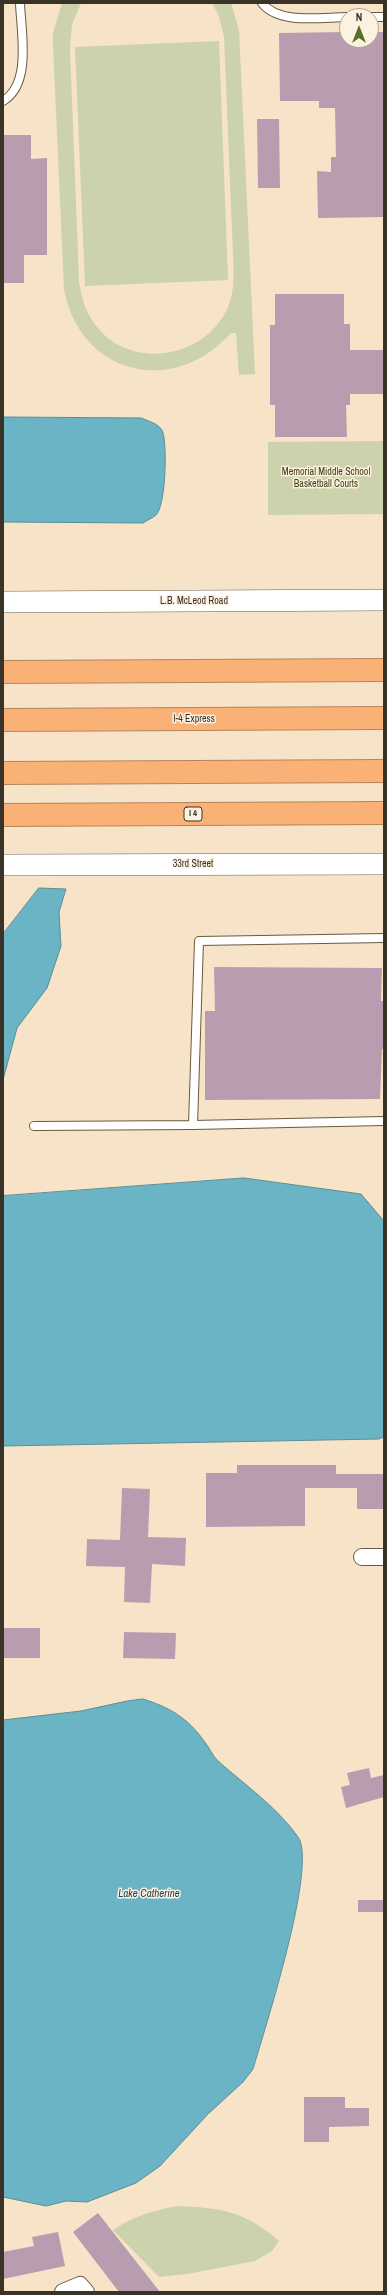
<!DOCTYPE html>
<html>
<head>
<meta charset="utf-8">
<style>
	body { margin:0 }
	#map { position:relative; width:387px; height:2295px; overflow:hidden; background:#f6e3c8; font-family:"Archivo Narrow",sans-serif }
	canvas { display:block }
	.frame { position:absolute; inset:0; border:4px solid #3a3328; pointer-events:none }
	.north { position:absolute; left:339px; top:8px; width:40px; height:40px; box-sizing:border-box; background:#fdf2e1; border:1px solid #afa697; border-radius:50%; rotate:0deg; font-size:11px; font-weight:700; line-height:16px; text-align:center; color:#3a3328 }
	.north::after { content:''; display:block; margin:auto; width:14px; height:18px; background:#557024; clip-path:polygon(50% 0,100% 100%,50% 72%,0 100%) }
</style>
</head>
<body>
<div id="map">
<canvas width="387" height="2295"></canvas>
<div class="frame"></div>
<div class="north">N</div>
</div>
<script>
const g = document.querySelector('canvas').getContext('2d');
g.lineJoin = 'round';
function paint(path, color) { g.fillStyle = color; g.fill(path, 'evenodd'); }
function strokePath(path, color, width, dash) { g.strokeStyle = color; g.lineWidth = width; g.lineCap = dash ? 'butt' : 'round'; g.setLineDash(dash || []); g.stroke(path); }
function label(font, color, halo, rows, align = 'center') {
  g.font = font + ' "Archivo Narrow",sans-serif'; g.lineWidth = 3; g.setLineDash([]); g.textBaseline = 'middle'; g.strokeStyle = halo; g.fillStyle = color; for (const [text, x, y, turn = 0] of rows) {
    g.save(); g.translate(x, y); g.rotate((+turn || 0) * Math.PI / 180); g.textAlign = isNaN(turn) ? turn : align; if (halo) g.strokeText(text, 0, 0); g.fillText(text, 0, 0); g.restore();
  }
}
paint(new Path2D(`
	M62,3H81L72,24L70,49L79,281C81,295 85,311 94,323C126,369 197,361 224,315C235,297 234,276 233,256L224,36L218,14L212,3H231L239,30L255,374L239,375L236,333H231C174,397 81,376 64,290L53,45V33Z
	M219,41L228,280L85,286L75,47Z
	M384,441V514L268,515V442Z
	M179,2206C224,2208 245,2212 279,2241L272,2251L255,2261L187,2274L159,2277L113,2230C134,2216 154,2210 179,2206Z`), '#ccd2ab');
const water = new Path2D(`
	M3,417L141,418C148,421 161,424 163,433C167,446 166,505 156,515C153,518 147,520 143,523L3,522Z
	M39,888L66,889L59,912L61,946L47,988L17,1028L3,1080V934Z
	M244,1178L361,1194L384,1221V1437L379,1439L3,1446V1196Z
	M143,1699C169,1707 188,1718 204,1741C209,1747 212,1755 218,1761C245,1785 277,1807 298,1837C318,1865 264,2031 253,2069L243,2082L208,2114L160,2166L136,2183L87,2202L66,2201L46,2206L3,2197V1720L81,1711L127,1701Z`);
paint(water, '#6ab4c5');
strokePath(water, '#5c8d96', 1);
paint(new Path2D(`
	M347,32V40H371V32H384V217L318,218L317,171L331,172V157H336L335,108H319V101H280L279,33Z
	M257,119H279L280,188H258Z
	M3,135H31V159L47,158V255H24V283H3Z
	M275,294H344V324H350V350H384V394H350V405H346L347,437H275V405H270V325H275Z
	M214,967L382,968L381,1001H384V1049H382L380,1099L205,1100V1011H215Z
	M237,1465H336V1474H384V1509H357V1488H305V1526L206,1527V1473H237Z
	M122,1488L150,1489L148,1537L186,1538L185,1566L152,1564L150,1603L124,1602L125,1567L86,1566L87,1539L120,1540Z
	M3,1628H40V1658H3Z
	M124,1632L176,1633L175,1659L123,1658Z
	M369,1768L371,1778L384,1775V1797L346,1808L341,1787L350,1785L347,1773Z
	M358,1900H384V1912H358Z
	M304,2097H345V2108H369V2126L329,2127V2142H304Z
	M98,2213L160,2292H119L73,2232Z
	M58,2232L65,2266L3,2279V2252L34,2246L32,2237Z`), '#b89db1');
const service = new Path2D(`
	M262,3C279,25 322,17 347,17
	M371,17H384
	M3,101C32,84 21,32 20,3
	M193,1125L384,1121
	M34,1126L193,1125L199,941L384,938`);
const minor = new Path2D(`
	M362,1557H384
	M63,2292L80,2285L86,2292`);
const tertiary = new Path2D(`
	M3,602L384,600
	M3,865L384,864`);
const motorway = new Path2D(`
	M3,672L384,670
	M3,720L384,718
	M3,773L384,771
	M3,815L384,813`);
strokePath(service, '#6a5a43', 10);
strokePath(minor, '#6a5a43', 18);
strokePath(tertiary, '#6a5a43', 22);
strokePath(motorway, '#b6855b', 24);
strokePath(service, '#fff', 8);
strokePath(minor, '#fff', 16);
strokePath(tertiary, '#fff', 21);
strokePath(motorway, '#f9b176', 22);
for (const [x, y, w] of [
	[193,814,18]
]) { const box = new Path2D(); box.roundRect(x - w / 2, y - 7, w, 14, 3); g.fillStyle = '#fdf2e1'; g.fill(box); strokePath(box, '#3a3328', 1); }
label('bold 9px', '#3a3328', null, [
	["I 4",193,814]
]);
label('10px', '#3c4014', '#fdf2e1', [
	["Memorial Middle School",326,472],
	["Basketball Courts",326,484]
]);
label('10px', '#3a3328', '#fdf2e1', [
	["L.B. McLeod Road",194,601],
	["I-4 Express",194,719],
	["33rd Street",193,864]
]);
label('italic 11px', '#1f424a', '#fdf2e1', [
	["Lake Catherine",149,1894]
]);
</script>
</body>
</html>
